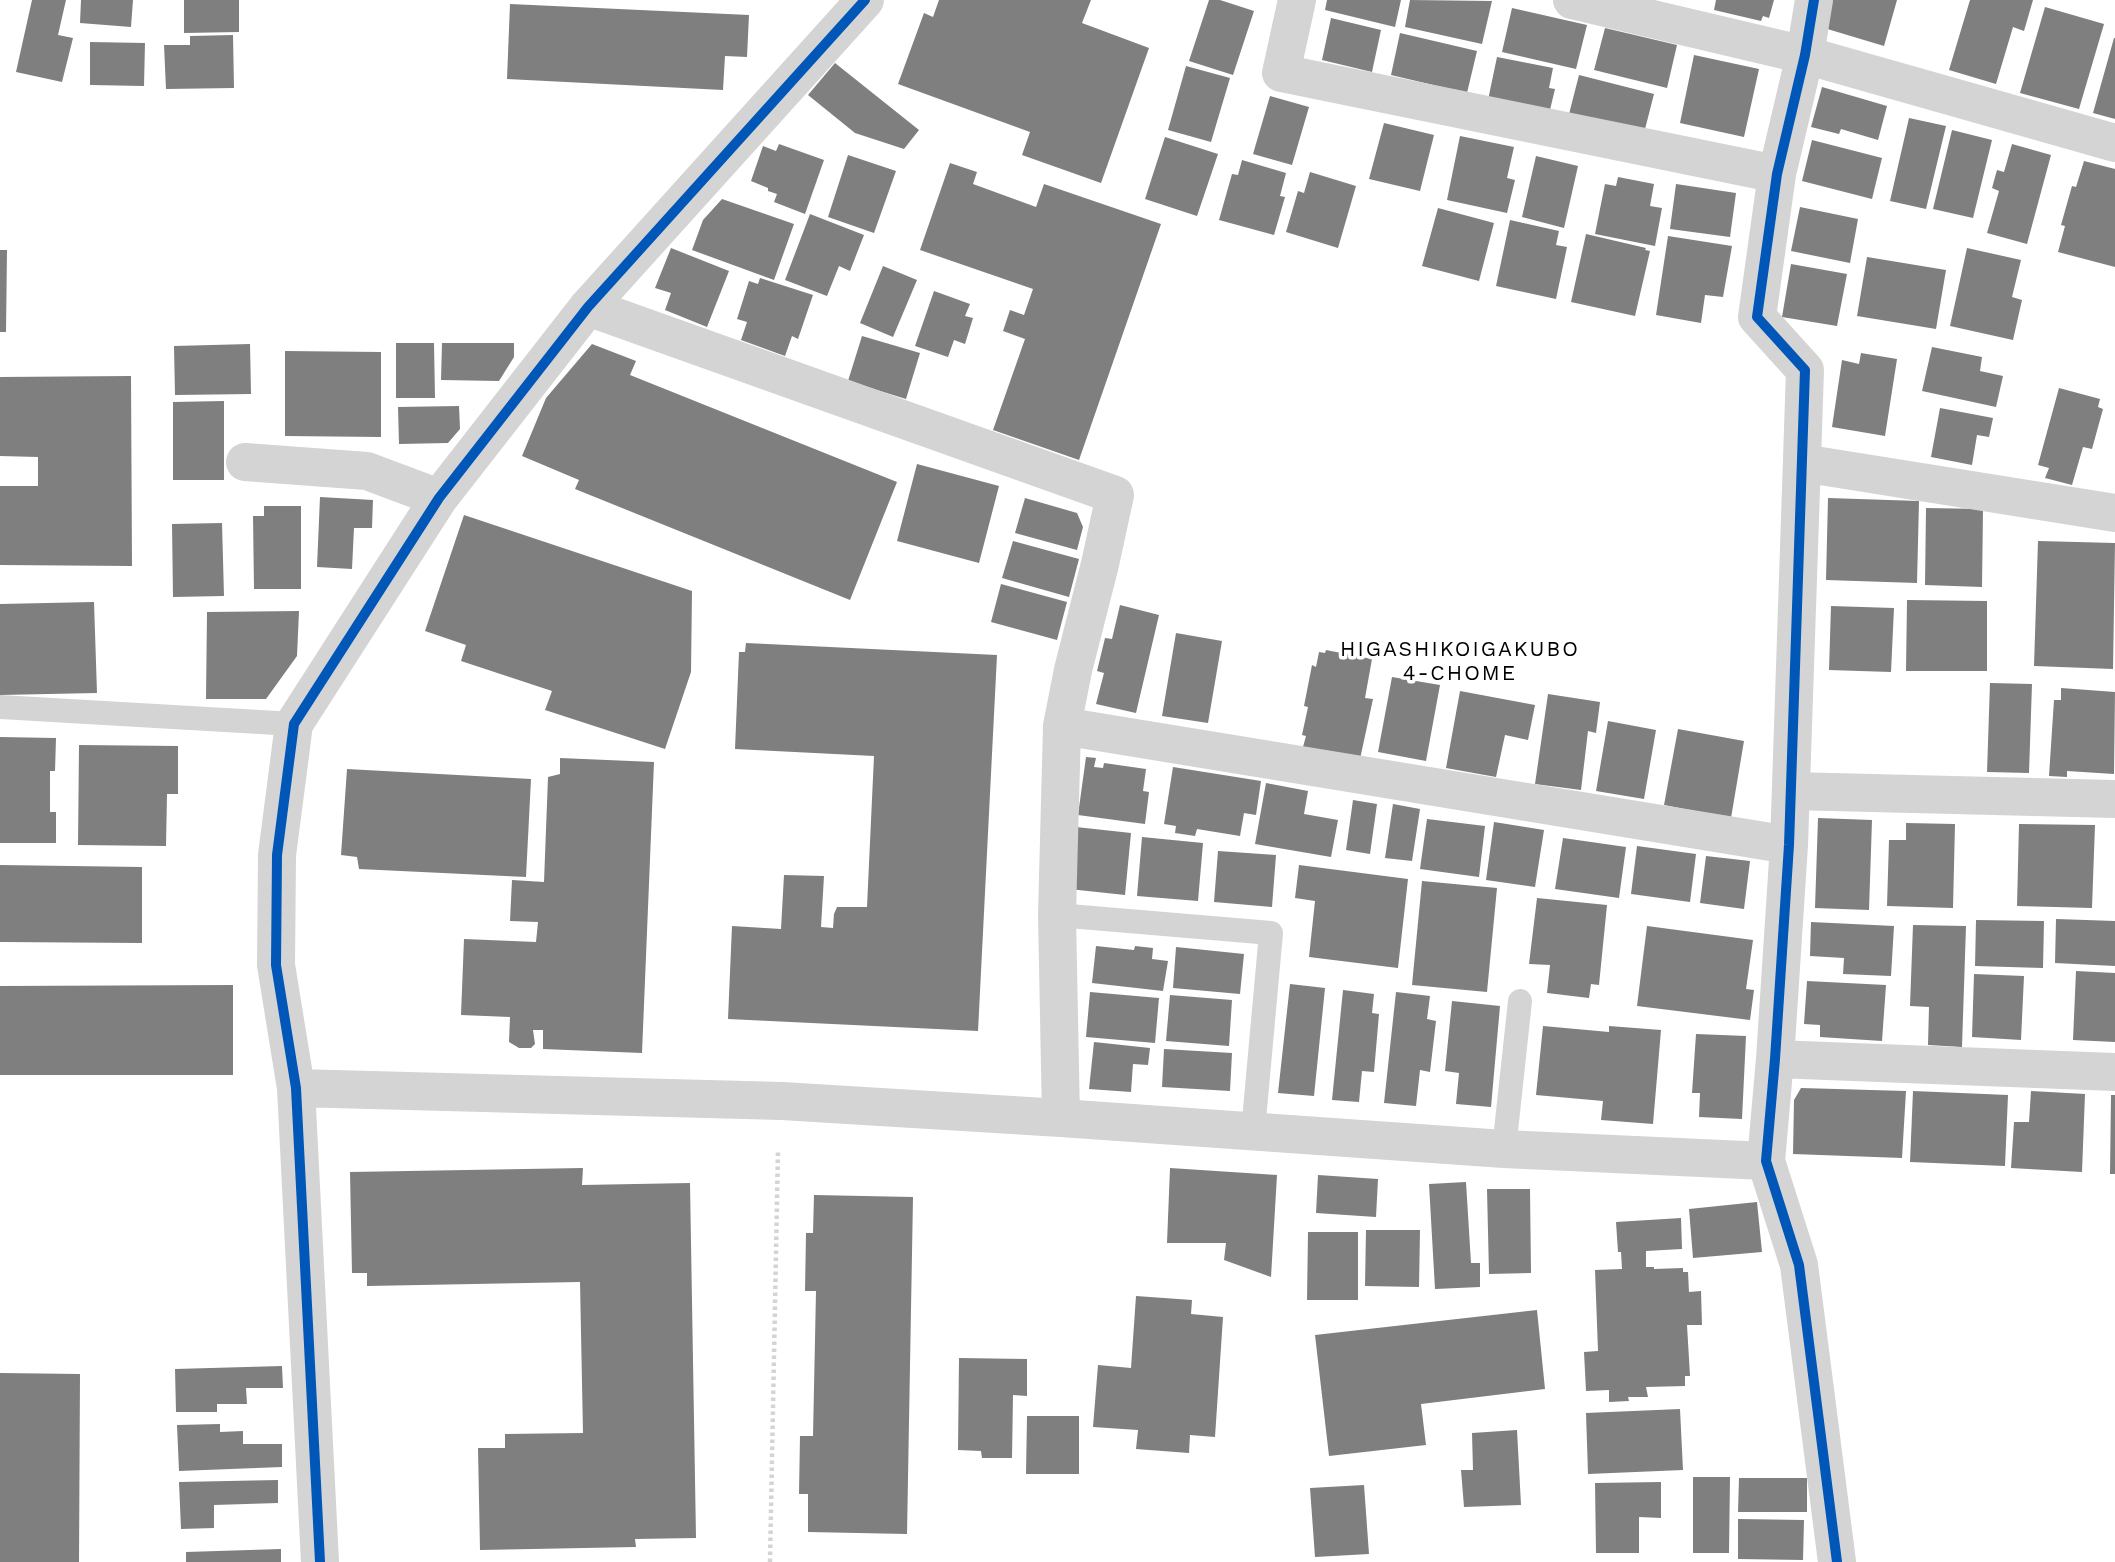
<!DOCTYPE html>
<html>
<head>
<meta charset="utf-8">
<style>
	body { margin:0 }
	canvas { display:block; background:#fff }
</style>
</head>
<body>
<canvas width="2115" height="1562"></canvas>
<script>
const g = document.querySelector('canvas').getContext('2d');
g.lineJoin = 'round';
function paint(path, color) { g.fillStyle = color; g.fill(path, 'evenodd'); }
function strokePath(path, color, width, dash) { g.strokeStyle = color; g.lineWidth = width; g.lineCap = dash ? 'butt' : 'round'; g.setLineDash(dash || []); g.stroke(path); }
function label(font, color, halo, rows, align = 'center') {
  g.font = font + ' "Work Sans",sans-serif'; g.lineWidth = 7; g.setLineDash([]); g.textBaseline = 'middle'; g.strokeStyle = halo; g.fillStyle = color; for (const [text, x, y, turn = 0] of rows) {
    g.save(); g.translate(x, y); g.rotate((+turn || 0) * Math.PI / 180); g.textAlign = isNaN(turn) ? turn : align; if (halo) g.strokeText(text, 0, 0); g.fillText(text, 0, 0); g.restore();
  }
}
paint(new Path2D(`
	M32,0H66L58,35L73,38L62,82L16,72Z
	M81,0H133L131,27L80,23Z
	M184,0H239V32L184,33Z
	M939,0H1091L1082,23L1149,48L1101,183L1022,155L1030,132L898,84L924,13L933,17Z
	M1209,0H1220L1254,11L1233,75L1189,61Z
	M1327,0H1401L1395,27L1325,10Z
	M1410,0L1492,1L1482,44L1405,27Z
	M1716,0H1774L1769,18L1763,16L1761,21L1714,10Z
	M1832,0H1897L1884,46L1824,28Z
	M1970,0H2033L2024,31L2013,27L1996,84L1949,70Z
	M510,4L749,15L747,57L725,56L723,90L507,79Z
	M2045,7L2104,24L2079,109L2020,93Z
	M1512,8L1587,25L1576,69L1502,52Z
	M1331,18L1381,30L1372,72L1322,60Z
	M1605,28L1677,45L1667,88L1594,70Z
	M1400,33L1477,51L1467,93L1391,75Z
	M233,35L234,88L166,89L164,45H190V36Z
	M2114,38H2115V119L2093,113Z
	M90,42L145,43L144,86L90,85Z
	M1694,55L1759,69L1744,137L1680,123Z
	M1497,57L1553,68L1549,88L1555,89L1549,114L1488,100Z
	M835,63L919,130L904,149L855,133L808,95Z
	M1186,66L1230,78L1211,142L1168,130Z
	M1579,75L1654,94L1643,137L1568,118Z
	M1822,87L1887,106L1878,140L1841,129L1839,134L1811,127Z
	M1270,96L1309,107L1292,165L1253,154Z
	M1909,118L1946,126L1926,209L1890,201Z
	M1384,123L1434,135L1420,191L1369,179Z
	M1952,130L1992,140L1973,218L1933,209Z
	M1460,136L1514,147L1507,178L1515,180L1507,213L1447,200Z
	M1165,137L1218,154L1197,216L1145,199Z
	M1812,140L1882,158L1872,199L1802,181Z
	M779,144L824,160L805,214L774,202L777,194L768,191V188L751,181L763,146L776,151Z
	M2012,144L2051,155L2027,244L1987,233L1999,191L1992,188L1997,170L2004,172Z
	M848,155L896,171L874,233L828,217Z
	M1536,156L1578,166L1564,228L1522,217Z
	M1242,160L1286,173L1280,196L1285,197L1274,235L1219,220L1232,174L1238,175Z
	M2084,161L2115,169V267L2058,252L2065,226L2061,225L2072,186L2076,187Z
	M950,163L977,172L973,184L1036,207L1044,184L1161,224L1079,460L993,430L1025,339L1003,331L1010,310L1024,315L1033,289L920,250Z
	M1310,172L1356,186L1338,248L1286,232L1298,191L1304,193Z
	M1618,177L1654,184L1650,206L1662,208L1655,246L1595,234L1605,184L1616,186Z
	M1676,184L1736,193L1730,237L1670,229Z
	M722,199L794,224L774,280L692,250L703,220Z
	M1800,207L1858,219L1850,263L1791,251Z
	M1438,208L1494,223L1479,281L1422,266Z
	M810,214L864,235L850,271L839,266L827,296L785,280Z
	M1510,220L1559,231L1556,245L1567,247L1556,299L1496,286Z
	M1586,234L1646,248L1645,250L1650,251L1635,316L1571,302Z
	M1668,236L1732,246L1723,297L1705,295L1701,323L1656,315Z
	M671,248L729,271L707,327L665,310L671,293L655,288Z
	M1967,248L2021,260L2012,297L2022,300L2013,340L1950,326Z
	M0,250H7L6,332H0Z
	M1867,257L1946,270L1936,329L1857,316Z
	M1791,264L1847,274L1837,326L1782,317Z
	M883,266L917,280L893,337L860,323Z
	M760,278L813,295L798,339L792,336L785,356L741,340L747,322L737,319L749,281L758,284Z
	M934,291L970,304L965,316L973,318L965,344L954,340L948,357L915,346Z
	M862,336L920,353L906,399L848,381Z
	M396,343H434L435,398H396Z
	M442,343H514V357L499,381L441,380Z
	M250,344L251,394L175,395L174,346Z
	M592,344L636,361L630,375L897,482L850,600L575,489L579,480L522,456L546,398Z
	M1932,347L1982,357L1980,371L2003,376L1996,407L1922,391Z
	M285,351L381,352V437L285,436Z
	M1861,353L1897,359L1885,436L1832,427L1842,360L1859,364Z
	M131,376L132,566L0,565V486H38V457L0,456V377Z
	M2059,388L2100,399L2098,407L2103,409L2092,449L2083,447L2072,485L2045,478L2049,468L2038,465Z
	M224,401V480H173V402Z
	M459,406L460,429L448,443L399,444L398,407Z
	M1940,408L1993,418L1989,437L1977,435L1972,465L1931,457Z
	M917,464L999,486L979,563L897,541Z
	M320,497L373,500L372,528H354L352,569L317,567Z
	M1025,498L1077,513L1083,527L1077,550L1015,533Z
	M1828,498L1919,501L1917,583L1826,580Z
	M264,506H301V589H254L253,516H264Z
	M1926,508L1983,509L1982,587L1925,585Z
	M464,515L692,591L691,672L665,749L545,710L552,691L461,661L466,645L425,631Z
	M222,523L224,596L173,597L172,524Z
	M1013,541L1079,559L1069,597L1002,578Z
	M2038,541L2115,543L2113,669L2034,666Z
	M1001,584L1067,602L1057,640L991,622Z
	M1907,600L1987,601V671H1906Z
	M94,602L97,693L0,695V604Z
	M1120,605L1159,615L1136,713L1096,704L1104,673L1097,671L1105,638L1112,639Z
	M1831,606L1894,608L1891,672L1829,670Z
	M299,611L297,656L266,699H206L207,612Z
	M1176,633L1222,641L1208,723L1162,716Z
	M746,643L997,655L978,1031L728,1019L732,926L781,929L784,875L824,876L821,927L833,928L834,914L837,907H867L874,756L735,749L739,652H745Z
	M1326,650L1372,659L1365,698L1373,699L1360,759L1303,747L1306,736L1302,735L1308,707L1304,706L1312,665L1316,667L1319,652L1325,653Z
	M1392,677L1440,685L1426,761L1378,752Z
	M1990,683L2032,684L2029,773L1987,772Z
	M2061,688L2115,692L2114,774L2067,771V777L2049,776L2054,700H2061Z
	M1460,691L1535,705L1528,740L1505,735L1496,777L1446,768Z
	M1548,694L1600,702L1596,733L1588,731L1581,790L1535,784Z
	M1608,721L1656,730L1644,799L1596,791Z
	M1678,729L1744,741L1731,818L1664,805Z
	M0,737L56,738L55,771H50V812H56V843H0Z
	M79,745L178,746V794H167L166,846L78,845Z
	M1086,757L1096,758L1094,767L1103,768L1104,763L1146,769L1143,791L1149,792L1145,824L1078,815Z
	M560,758L654,762L642,1053L543,1049V1030H533L535,1044L531,1048H519L509,1042L510,1017L461,1015L464,939L536,942L538,922L510,921L512,880L544,882L548,777L560,774Z
	M1173,767L1261,781L1256,815L1244,813L1240,836L1197,829L1195,836L1175,833L1176,826L1164,824Z
	M347,769L531,779L526,877L359,869L357,857L341,855Z
	M1266,783L1308,791L1304,814L1338,820L1331,857L1255,844Z
	M1353,800L1377,804L1370,854L1346,850Z
	M1393,804L1420,809L1412,861L1385,858Z
	M1818,818L1872,820L1869,910L1815,908Z
	M1427,819L1485,826L1479,877L1420,869Z
	M1494,822L1544,830L1535,887L1486,880Z
	M1906,823L1955,824L1953,908L1887,906L1889,840H1906Z
	M2019,824L2095,825L2092,908L2017,906Z
	M1076,827L1131,833L1125,895L1069,889Z
	M1142,837L1203,843L1198,901L1137,896Z
	M1563,838L1626,847L1619,898L1555,889Z
	M1637,846L1696,854L1690,902L1631,894Z
	M1218,851L1276,855L1272,907L1214,902Z
	M1706,856L1750,861L1744,909L1700,903Z
	M0,865L142,867V943L0,942Z
	M1299,865L1408,879L1398,968L1309,957L1315,901L1295,898Z
	M1422,881L1497,888L1487,992L1412,985Z
	M1537,898L1607,905L1599,985L1591,984L1589,998L1547,993L1550,965L1529,964Z
	M2056,919L2115,921V966L2055,963Z
	M1976,920L2044,921L2043,968L1975,966Z
	M1811,922L1894,926L1891,976L1843,974L1844,958L1810,956Z
	M1913,925L1966,926L1962,1047L1928,1045L1929,1007L1910,1006Z
	M1647,926L1753,940L1746,989L1754,990L1750,1020L1637,1006Z
	M1096,946L1134,950L1135,946L1153,948L1152,959L1168,961L1163,991L1092,983Z
	M1176,947L1244,954L1240,994L1173,988Z
	M2076,971L2115,973V1042L2073,1040Z
	M1974,974L2024,976L2021,1040L1972,1037Z
	M1807,981L1886,985L1882,1041L1820,1037V1025L1804,1024Z
	M1290,984L1325,988L1314,1096L1278,1093Z
	M233,985V1075H0V986Z
	M1343,990L1374,994L1372,1013L1379,1014L1374,1072L1362,1071L1359,1102L1332,1100Z
	M1090,992L1159,998L1155,1043L1086,1037Z
	M1396,992L1430,996L1427,1019L1436,1021L1430,1072L1420,1070L1416,1106L1384,1103Z
	M1170,995L1232,1000L1229,1046L1166,1041Z
	M1452,1001L1500,1006L1491,1107L1456,1104L1459,1073L1445,1071Z
	M1543,1026L1609,1032V1026L1661,1030L1653,1124L1601,1120L1603,1101L1536,1095Z
	M1696,1034L1746,1036L1742,1119L1699,1117L1700,1093H1692Z
	M1094,1042L1150,1048L1148,1065L1133,1064L1131,1092L1089,1089Z
	M1164,1049L1232,1053L1230,1091L1162,1087Z
	M1801,1088L1906,1091L1902,1158L1793,1154L1794,1100Z
	M1913,1091L2008,1095L2005,1166L1910,1162Z
	M2031,1091L2085,1094L2082,1172L2011,1168L2014,1122H2029Z
	M2111,1095H2115V1174H2110Z
	M583,1168L582,1185L690,1183L696,1538L635,1539L636,1547L480,1550L478,1448H505V1434L583,1433L580,1282L367,1286V1273H352L350,1172Z
	M1170,1168L1277,1175L1271,1277L1224,1260L1226,1243H1167Z
	M1318,1175L1378,1179L1376,1217L1316,1213Z
	M1466,1182L1471,1263H1480V1287L1435,1289L1429,1184Z
	M1487,1189H1530L1531,1273L1489,1274Z
	M814,1195L913,1197L907,1534L808,1532V1494H799L800,1436H813L816,1291H805L806,1233H813Z
	M1757,1202L1762,1252L1693,1258L1689,1209Z
	M1681,1218L1682,1249L1646,1251V1267H1654V1269L1683,1268V1272H1688L1689,1292L1701,1291L1702,1325H1687L1690,1376H1685V1386L1646,1387L1648,1397H1628L1629,1401L1609,1402V1390L1586,1391L1584,1352L1598,1351L1595,1270L1622,1269L1621,1252H1618L1616,1222Z
	M1366,1230H1420L1419,1287L1365,1286Z
	M1308,1232H1358V1300H1307Z
	M1136,1296L1192,1300L1191,1314L1223,1317L1215,1437L1190,1435L1189,1453L1136,1449L1138,1430L1093,1427L1098,1365L1131,1368Z
	M1537,1310L1545,1389L1421,1404L1426,1445L1329,1456L1315,1335Z
	M959,1358L1027,1359V1396L1013,1395L1012,1458H982L981,1451L958,1450Z
	M282,1366L283,1388H246L247,1404H217V1412H176L175,1369Z
	M0,1373L80,1374L79,1562H0Z
	M1680,1409L1683,1470L1588,1474L1586,1413Z
	M1027,1416H1079V1474H1026Z
	M220,1424V1432L243,1431V1444H282V1467L179,1471L177,1425Z
	M1517,1430L1521,1505L1464,1507L1461,1470H1473L1472,1433Z
	M1693,1477H1730L1729,1553H1693Z
	M1739,1478H1807V1512H1738Z
	M278,1480V1503L214,1505V1528L181,1529L179,1482Z
	M1661,1482V1518L1639,1517V1553H1596L1595,1483Z
	M1364,1485L1369,1554L1315,1557L1310,1488Z
	M1738,1519L1804,1520L1803,1560L1738,1559Z
	M281,1549V1562H186V1552Z`), '#7f7f7f');
strokePath(new Path2D(`
	M770,1562L778,1150`), '#d4d4d4', 4.5, [3.5, 3.5]);
strokePath(new Path2D(`
	M0,707L294,724
	M1057,915L1271,933L1253,1131
	M1504,1149L1520,1001`), '#d4d4d4', 24);
strokePath(new Path2D(`
	M1297,0L1281,73L1777,174
	M1572,0L1805,55L2115,143
	M1814,0L1805,55L1777,174L1757,317L1805,370L1789,845L1775,1059L1766,1161L1799,1265L1837,1562
	M588,307L1115,495L1100,564L1073,670L1062,726L1057,915L1061,1118
	M245,462L367,471L439,498
	M1802,463L2115,513
	M1062,726L1789,845
	M1791,791L2115,799
	M1775,1059L2115,1072
	M296,1088L782,1101L1061,1118L1504,1149L1766,1161
	M320,1562L296,1088L276,965L277,855L294,724L439,498L588,307L865,0`), '#d4d4d4', 38);
strokePath(new Path2D(`
	M1814,0L1805,55L1777,174L1757,317L1805,370L1789,845L1775,1059L1766,1161L1799,1265L1837,1562
	M320,1562L296,1088L276,965L277,855L294,724L439,498L588,307L865,0`), '#0057b8', 10);
g.letterSpacing = '2px';
label('21px', '#000', '#fff', [
	["HIGASHIKOIGAKUBO",1460,650],
	["4-CHOME",1460,674]
]);
g.letterSpacing = '0px';
</script>
</body>
</html>
